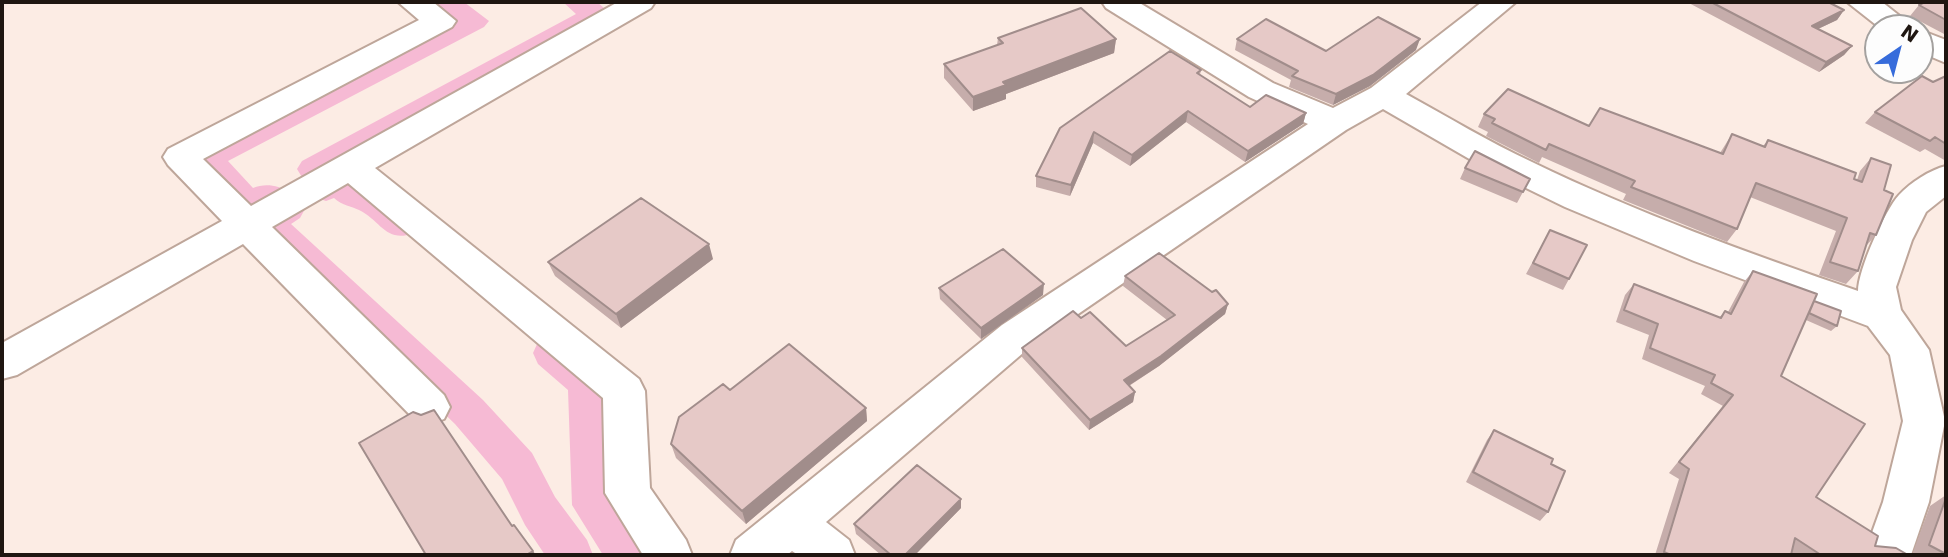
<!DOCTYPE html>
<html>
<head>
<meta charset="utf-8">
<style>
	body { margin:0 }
	#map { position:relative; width:1948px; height:557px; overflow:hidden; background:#fcece4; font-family:"DejaVu Sans",sans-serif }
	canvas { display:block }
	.frame { position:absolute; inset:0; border:4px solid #1f1611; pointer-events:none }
	.north { position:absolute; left:1864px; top:14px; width:70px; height:70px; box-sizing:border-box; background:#fdfdfd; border:2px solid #a4a19f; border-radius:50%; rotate:35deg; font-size:19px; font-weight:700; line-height:28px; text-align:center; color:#1f1611 }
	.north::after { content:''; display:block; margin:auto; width:24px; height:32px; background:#376cdb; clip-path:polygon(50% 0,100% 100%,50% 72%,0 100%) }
</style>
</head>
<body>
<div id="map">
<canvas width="1948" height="557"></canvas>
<div class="frame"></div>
<div class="north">N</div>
</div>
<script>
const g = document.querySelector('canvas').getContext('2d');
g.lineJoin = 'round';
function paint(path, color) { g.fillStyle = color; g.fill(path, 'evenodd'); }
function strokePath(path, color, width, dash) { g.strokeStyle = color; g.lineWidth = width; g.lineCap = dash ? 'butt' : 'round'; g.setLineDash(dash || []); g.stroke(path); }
paint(new Path2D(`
	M431,2H464L489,21L484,27L228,161L253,188C273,180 295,191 305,209L300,218L291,224L483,400L532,453L555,497L587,540L593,555H545L525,525L502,479L455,424L255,231L249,222L252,218L238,215L194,163L200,147L453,20Z
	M563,2H597L611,14L607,20L335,172L350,175L361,184L376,186L412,216L418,225L412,234C385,242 381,221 359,210C351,206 343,206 334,198L326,201L314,197L297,169L302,161L576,14Z
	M552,337C573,345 598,363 608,383L615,500L645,540L651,555H603L572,505L568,390L538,364L533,353L538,342Z`), '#f6bad4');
const minor = new Path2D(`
	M398,2H433L456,21L452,27L203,159L251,206L618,2H655L651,8L375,168L639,379L645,391L650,488L686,540L692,555H643L605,493L603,398L348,183L272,227L444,395L450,407L444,419L429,425L414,419L243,244L17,375L2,379V343L222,221L168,165L163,157L168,149L419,20Z
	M1102,2H1138L1273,83L1333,108L1371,88L1482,2H1516L1406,94C1448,117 1489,142 1532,162C1637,213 1748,253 1858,291C1858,270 1885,210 1899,195C1911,182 1930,170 1946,166V196L1926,212L1912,240L1896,287L1901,310L1929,350L1945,421L1929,502L1911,555H1864L1883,502L1903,421L1890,355L1868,326L1694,261L1565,207L1485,168L1383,109L1346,130L1030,347L826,522L849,540L855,555H798L792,551L787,555H730L736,540L1002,325L1308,124L1249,97L1106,8Z
	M1847,2H1882L1915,28H1880Z
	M1920,30L1946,40V63L1920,52Z`);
strokePath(minor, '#bea69a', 4);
paint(minor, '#fff');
paint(new Path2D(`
	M1687,2H1828L1844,10L1837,20L1818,29L1852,46L1844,55L1819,72Z
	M1946,2V35L1910,16L1919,5Z
	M998,38L1116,39L1114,53L1006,94V99L973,111L944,78V64L997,45Z
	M1237,39L1326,51L1416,50L1370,86L1333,105L1289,87L1291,80L1235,50Z
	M1201,70L1200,75L1250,107L1306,113L1303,124L1245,162L1186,122L1130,166L1093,143L1070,196L1036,187V176L1060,128Z
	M1946,76V161L1925,149L1920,152L1865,123L1875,112Z
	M1484,114L1589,126L1720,153L1732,134L1763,146L1768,140L1857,180L1860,171L1871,158L1884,190L1876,235L1866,246L1858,271L1846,284L1819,275L1836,231L1750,197L1737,229L1727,242L1623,200L1626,194L1542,157L1539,163L1486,136L1488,132L1478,127Z
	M1465,168L1530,179L1517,203L1460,179Z
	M1550,230L1569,279L1563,290L1526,274Z
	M713,259L621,328L555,276L548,262Z
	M1753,271L1814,301L1837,326L1831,331L1806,320L1781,376L1816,497L1875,546L1908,555H1793L1791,554V555H1655L1679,479L1669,473L1723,406L1701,394L1705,386L1642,359L1649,335L1616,322L1625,295L1634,284L1719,318L1725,311L1728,312L1744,282Z
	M1125,276L1228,304L1225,314L1159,366L1129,386L1135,392L1133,402L1089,430L1022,357V348L1081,318L1126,346L1167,320L1123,286Z
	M939,288L1043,295L981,339L940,299Z
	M730,390L866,408L867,421L746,524L676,458L671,444Z
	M1494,430L1551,464L1548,512L1540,521L1466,482L1487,440Z
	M1946,495V555H1912L1930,506Z
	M961,508L915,555H881L856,534L854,524Z`), '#c6adab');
paint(new Path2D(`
	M1844,10L1837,20L1805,35L1812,26Z
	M1116,39L1114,53L1006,94V99L973,111V97L1003,82Z
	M1420,39L1416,50L1370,86L1333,105L1336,94Z
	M1852,46L1844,55L1819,72L1826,62Z
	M1188,111L1186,122L1130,166L1132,155Z
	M1306,113L1303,124L1245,162L1248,151Z
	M1094,132L1093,143L1070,196L1071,185Z
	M709,244L713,259L621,328L616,314Z
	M1044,284L1043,295L981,339V328Z
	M1228,304L1225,314L1159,366L1122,390L1124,380Z
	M1135,392L1133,402L1089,430L1090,420Z
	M866,408L867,421L746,524L742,511Z
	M961,499V508L915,555H905Z
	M533,551L536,555H526Z`), '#a18d8b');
const building = new Path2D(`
	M1711,2H1828L1844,10L1812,26L1852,46L1826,62Z
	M1925,2H1946V20L1919,5Z
	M1081,8L1116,39L1003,82L1006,85L973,97L944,64L1003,43L998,38Z
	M1378,17L1420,39L1373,75L1336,94L1292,76L1298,71L1237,39L1266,19L1326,51Z
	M1170,51L1201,70L1197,73L1250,107L1266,95L1306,113L1248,151L1188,111L1132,155L1094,132L1071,185L1036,176L1060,128Z
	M1922,76L1933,82L1946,76V144L1935,137L1930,141L1875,112Z
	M1508,89L1589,126L1600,108L1723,154L1732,134L1765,147L1768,140L1856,173L1854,179L1862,182L1871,158L1891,165L1884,190L1893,194L1876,235L1870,233L1858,271L1830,262L1847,218L1756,183L1737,229L1631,187L1635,181L1549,144L1546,150L1492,123L1495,119L1484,114Z
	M1475,151L1530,179L1523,192L1465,168Z
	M641,198L709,244L616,314L548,262Z
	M1550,230L1587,245L1569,279L1533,263Z
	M1003,249L1044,284L981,328L939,288Z
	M1159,253L1212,292L1216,290L1228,304L1161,356L1124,380L1135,392L1090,420L1022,348L1073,311L1081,318L1090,312L1126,346L1175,315L1125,276Z
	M1753,271L1817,294L1781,376L1865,424L1816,497L1878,536L1875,546L1896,548L1908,555H1821L1795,538L1791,555H1671L1664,552L1689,469L1679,462L1733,395L1711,383L1715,375L1650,348L1658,324L1624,310L1634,284L1721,318L1725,311L1731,314Z
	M1814,301L1841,311L1837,326L1809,313Z
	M789,344L866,408L742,511L671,444L679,417L723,384L730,390Z
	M434,410L512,526L514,525L533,551L526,555H426L359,443L413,412L421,415Z
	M1494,430L1553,459L1551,464L1565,471L1548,512L1473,472Z
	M917,465L961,499L905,555H891L854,524Z
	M1946,498V554L1929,545Z`);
paint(building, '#e6c9c7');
strokePath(building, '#a18d8b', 2);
</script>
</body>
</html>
